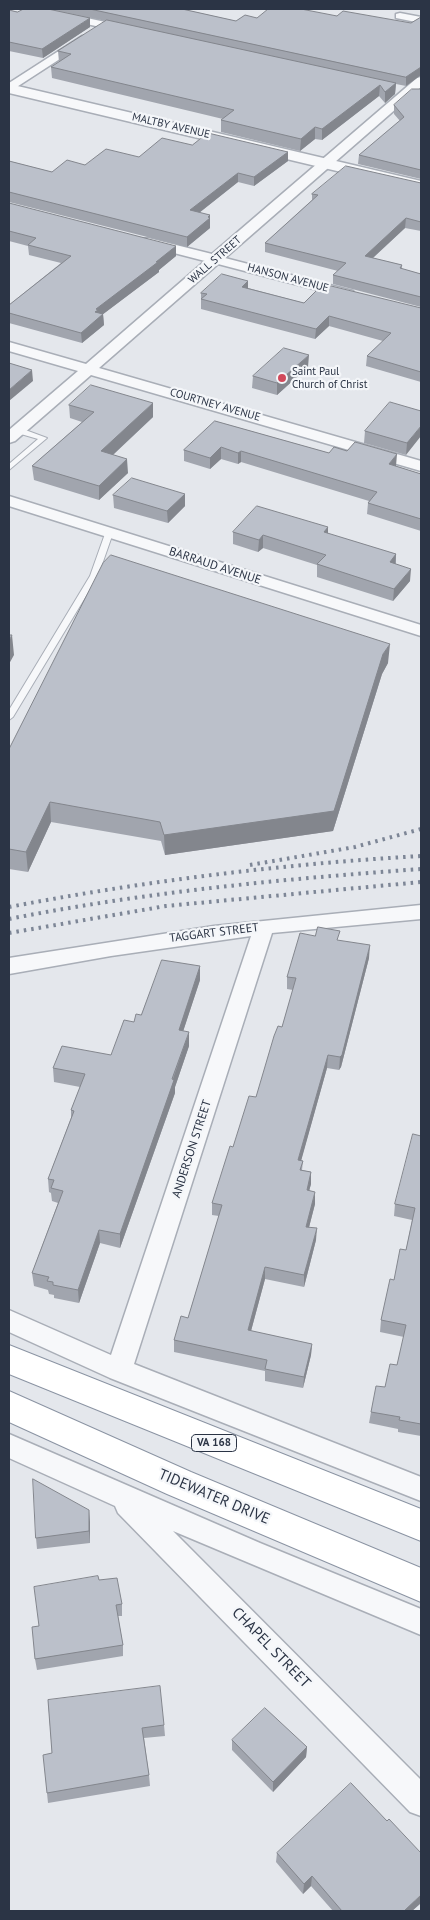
<!DOCTYPE html>
<html>
<head>
<meta charset="utf-8">
<style>
	body { margin:0 }
	#map { position:relative; width:430px; height:1920px; overflow:hidden; background:#e4e7ec; font-family:"PT Sans",sans-serif }
	canvas { display:block }
	.frame { position:absolute; inset:0; border:10px solid #2b3445; pointer-events:none }
</style>
</head>
<body>
<div id="map">
<canvas width="430" height="1920"></canvas>
<div class="frame"></div>
</div>
<script>
const g = document.querySelector('canvas').getContext('2d');
g.lineJoin = 'round';
function strokePath(path, color, width, dash) { g.strokeStyle = color; g.lineWidth = width; g.lineCap = dash ? 'butt' : 'round'; g.setLineDash(dash || []); g.stroke(path); }
function paint(path, color) { g.fillStyle = color; g.fill(path, 'evenodd'); }
function label(font, color, halo, rows, align = 'center') {
  g.font = font + ' "PT Sans",sans-serif'; g.lineWidth = 4.5; g.setLineDash([]); g.textBaseline = 'middle'; g.strokeStyle = halo; g.fillStyle = color; for (const [text, x, y, turn = 0] of rows) {
    g.save(); g.translate(x, y); g.rotate((+turn || 0) * Math.PI / 180); g.textAlign = isNaN(turn) ? turn : align; if (halo) g.strokeText(text, 0, 0); g.fillText(text, 0, 0); g.restore();
  }
}
const service = new Path2D(`
	M14,428H20L47,438L9,470V464L38,439L14,432Z
	M106,531H112L113,533L98,576L13,717L9,720V710L90,576Z`);
const minor = new Path2D(`
	M25,9H46L128,27L134,30L128,33L31,12Z
	M400,13L421,17V23L396,18V14Z
	M82,36L88,40L86,42L9,92V83Z
	M421,77V87L225,258L353,291L355,294L353,297L348,298L218,264L99,368L421,461V471L91,375L15,441L9,443V430L78,371L9,351V342L86,364L205,261L143,245L141,242L143,239L148,238L212,254L417,78Z
	M9,496L421,625V636L9,506Z
	M421,905V919L272,933L134,1364L421,1477V1501L110,1378L9,1332V1310L111,1355L251,936L111,956L9,974V958L214,926Z
	M9,1434L260,1543L421,1609V1635L173,1531L421,1780V1816L410,1812L118,1513L115,1506L9,1458Z`);
const tertiary = new Path2D(`
	M9,84L421,181V191L9,93Z`);
const trunk = new Path2D(`
	M9,1345L421,1509V1541L9,1374Z
	M9,1391L191,1472L421,1568V1602L167,1494L9,1422Z`);
strokePath(service, '#a9aeb7', 2);
strokePath(minor, '#a9aeb7', 3);
strokePath(tertiary, '#a9aeb7', 3);
strokePath(trunk, '#8b94a3', 2);
paint(service, '#f7f8fa');
paint(minor, '#f7f8fa');
paint(tertiary, '#f7f8fa');
paint(trunk, '#fff');
strokePath(new Path2D(`
	M250,865L355,847L421,829
	M9,907C145,881 282,864 421,856
	M9,919C146,892 282,879 421,869
	M9,933L166,906L421,882`), '#7d8696', 4, [2.5, 5]);
paint(new Path2D(`
	M50,9H182L236,21L257,18L337,16L411,23L421,17V76V75L406,86L396,84L395,94L385,103L379,96L322,140L315,139L300,151L221,132V120L223,119L52,78L51,67L59,62L58,51L106,21Z
	M9,10L90,27L43,58L9,51Z
	M421,89V179L358,164L359,155L400,121L394,114V105Z
	M192,145L288,152V161L254,186L238,182L199,213L210,215V228L187,247L9,202V161L52,172L85,165L139,157Z
	M421,183V231L405,228L373,258L402,265V269L421,274V307L333,284V275L338,271L265,252V243L312,200V194Z
	M9,203L176,256L159,270V272L103,314L104,325L82,343L9,323V305L61,263L29,255L28,246L9,241Z
	M248,281V288L304,303L421,308V382L366,366L367,356L383,341L329,326L315,339L201,309V293Z
	M308,367L277,395L252,388L253,376Z
	M69,405L153,417L113,455L128,473L99,500L34,480L32,466L82,422L70,418Z
	M421,411L406,455L364,443L365,431Z
	M215,421L329,453L396,466L421,474V531L367,514L368,503L369,501L241,462L238,464L221,459L210,469L184,461V450Z
	M185,494V506L168,523L114,508L113,495Z
	M328,527V534L396,554V564L410,581L393,601L317,577V565L263,548L258,552L233,544V532Z
	M388,663L382,674L333,831L165,855L161,841L51,822L28,872L9,869V749Z
	M340,940L369,958L341,1067L339,1070L327,1068L301,1160L303,1161L302,1170L311,1172V1184L309,1191L315,1204L309,1227L316,1240L304,1287L265,1279L251,1331L312,1344L311,1355L303,1388L265,1381V1371L174,1352V1340L188,1318L219,1216L212,1215V1203L233,1147L256,1097L282,1027L293,990L287,989V977Z
	M200,966V980L183,1031L189,1046L175,1087V1093L120,1248L100,1243L79,1303L54,1298V1295L49,1294L48,1290L34,1286L32,1273L58,1203L52,1201L51,1193L49,1192L48,1179L71,1118V1110L80,1087L54,1082L53,1068L111,1055L134,1022Z
	M421,1136V1436L398,1432V1429L369,1423L371,1412L397,1365L404,1337L380,1332L381,1320L394,1280L406,1250L412,1220L394,1216L395,1204Z
	M90,1522V1543L37,1549L36,1538Z
	M99,1580L122,1604V1616H118L123,1645V1656L37,1670L35,1659L39,1626Z
	M48,1700L164,1725L165,1736L144,1738L149,1775L150,1786L48,1803L47,1793L52,1753Z
	M232,1740L307,1747L306,1757L273,1792L232,1750Z
	M277,1853L421,1903L412,1911H333L311,1886L303,1894L276,1862Z`), '#a1a5ae');
paint(new Path2D(`
	M90,18V27L43,58L42,49Z
	M421,67V75L406,86V77Z
	M396,83L395,94L385,103V92Z
	M380,85L379,96L322,140V129Z
	M315,127V139L300,151L301,139Z
	M288,152V161L254,186V177Z
	M238,173V182L190,220V210Z
	M210,215V228L187,247V237Z
	M406,218L405,228L364,266L365,256Z
	M176,246V256L159,270V272L98,318L103,314L104,325L82,343L81,333L96,309Z
	M248,281V291L242,287Z
	M329,316V326L315,339L316,329Z
	M309,355L308,367L277,395V383Z
	M32,370L33,381L9,401V390Z
	M153,403V417L102,465L101,451Z
	M421,426V436L406,455L407,443Z
	M221,447V459L210,469V458Z
	M241,451V462L238,464V453Z
	M397,454L396,466L388,475L389,464Z
	M127,459L128,473L99,500V486Z
	M185,494V506L168,523L167,511Z
	M328,527V539L324,532Z
	M263,535V548L258,552L259,540Z
	M396,554L395,567L390,562Z
	M411,569L410,581L393,601L394,589Z
	M12,635L14,655L9,664V641Z
	M390,644L388,663L382,674L333,831L165,855L164,835L383,654Z
	M50,802L51,822L28,872L26,852Z
	M370,945L369,958L341,1067L339,1070L340,1057Z
	M200,966V980L179,1044V1030Z
	M189,1032V1046L175,1087V1093L120,1248V1234Z
	M328,1055L327,1068L298,1172V1160Z
	M311,1172V1184L306,1202L307,1190Z
	M315,1192V1204L306,1239V1227Z
	M317,1228L316,1240L304,1287V1275Z
	M99,1230L100,1243L79,1303L78,1290Z
	M265,1267V1279L248,1342V1330Z
	M312,1344L311,1355L303,1388L304,1377Z
	M89,1510L90,1522V1543L89,1531Z
	M307,1747L306,1757L273,1792V1782Z
	M312,1876L311,1886L303,1894L304,1884Z
	M421,1895V1903L412,1911H404Z`), '#83868d');
const building = new Path2D(`
	M24,9H48L90,18L42,49L9,42V10L17,12Z
	M90,9H182L236,21L245,15L257,18L268,9H301L337,16L343,11L411,23L421,17V67L406,77Z
	M107,20L396,83L385,92L380,85L322,129L315,127L301,139L221,120L234,110L51,67L71,54L58,51Z
	M412,89H421V170L359,155L404,117L394,105Z
	M208,133L288,152L254,177L238,173L190,210L210,215L208,217L210,218L187,237L9,192V161L52,172L67,160L85,165L106,149L139,157L162,138L192,145Z
	M346,166L421,183V222L406,218L365,256L402,265L400,268L421,274V297L333,275L346,263L265,243L318,195L312,194Z
	M9,203L176,246L156,262H158L96,309L98,310L95,312L103,314L81,333L9,313V305L71,256L28,245L36,238L9,231Z
	M222,274L248,281L242,287L304,303L323,284L421,308V372L367,356L391,333L329,316L316,329L201,299L207,294L201,293Z
	M284,348L309,355L277,383L253,376Z
	M9,363L32,370L9,390Z
	M91,385L153,403L101,451L127,459L99,486L32,466L94,412L69,405Z
	M390,402L421,411V426L407,443L365,431Z
	M215,421L329,453L334,447L347,451L355,442L397,454L389,464L421,474V519L368,503L377,492L241,451L238,453L221,447L210,458L184,450Z
	M132,478L185,494L167,511L113,495Z
	M257,506L328,527L324,532L396,554L390,562L411,569L394,589L317,564L326,555L263,535L259,540L233,532Z
	M111,555L390,644L383,654L334,811L164,835L160,822L50,802L26,852L9,849V749L103,563Z
	M9,635H12L9,641Z
	M318,927L340,931L337,940L370,945L342,1055L340,1057L328,1055L298,1160L303,1161L300,1170L311,1172L307,1190L315,1192L306,1227L317,1228L304,1275L265,1267L248,1330L312,1344L304,1377L265,1369L267,1360L174,1340L181,1316L188,1318L222,1205L212,1203L230,1146L233,1147L249,1096L256,1097L274,1036L278,1026L282,1027L296,978L287,977L300,933L315,936Z
	M162,960L200,966L179,1030L189,1032L172,1079L174,1080L120,1234L99,1230L78,1290L53,1285V1282L47,1281L49,1277L32,1273L63,1191L51,1188L54,1180L48,1179L74,1111L71,1110L85,1074L53,1068L62,1046L111,1055L124,1020L134,1022L136,1014L141,1015Z
	M413,1134L421,1136V1424L399,1420L400,1417L371,1412L376,1386L385,1387L390,1364L397,1365L406,1325L381,1320L390,1279L394,1280L400,1249L406,1250L415,1208L395,1204Z
	M33,1479L89,1510V1531L36,1538Z
	M98,1576L99,1580L117,1578L122,1604L116,1605L123,1645L35,1659L32,1627L39,1626L34,1587Z
	M160,1686L164,1725L142,1728L149,1775L47,1793L43,1755L52,1753L48,1700Z
	M265,1708L307,1747L273,1782L232,1740Z
	M351,1783L387,1821L389,1819L421,1853V1895L404,1911H342L312,1876L304,1884L277,1853Z`);
paint(building, '#bbc0ca');
strokePath(building, '#83868d', 1);
for (const [x, y, r, color] of [
	[282,378,5,"#d1495b"]
]) { const dot = new Path2D(); dot.arc(x, y, r, 0, 2 * Math.PI); g.fillStyle = color; g.fill(dot); strokePath(dot, '#f4f6f9', 2); }
label('11px', '#2b3445', '#f4f6f9', [
	["MALTBY AVENUE",171,126,13],
	["WALL STREET",215,260,-41],
	["HANSON AVENUE",288,278,15],
	["COURTNEY AVENUE",215,405,16]
]);
label('11px', '#2b3445', '#f4f6f9', [
	["Saint Paul",292,372],
	["Church of Christ",292,385]
], 'left');
for (const [x, y, w] of [
	[214,1443,45]
]) { const box = new Path2D(); box.roundRect(x - w / 2, y - 8.5, w, 17, 4); g.fillStyle = '#f4f6f9'; g.fill(box); strokePath(box, '#2b3445', 1); }
label('bold 11px', '#2b3445', null, [
	["VA 168",214,1443]
]);
label('12px', '#2b3445', '#f4f6f9', [
	["BARRAUD AVENUE",215,566,18],
	["TAGGART STREET",214,933,-7],
	["ANDERSON STREET",192,1149,-72]
]);
label('15px', '#2b3445', '#f4f6f9', [
	["TIDEWATER DRIVE",214,1497,23],
	["CHAPEL STREET",271,1648,46]
]);
</script>
</body>
</html>
